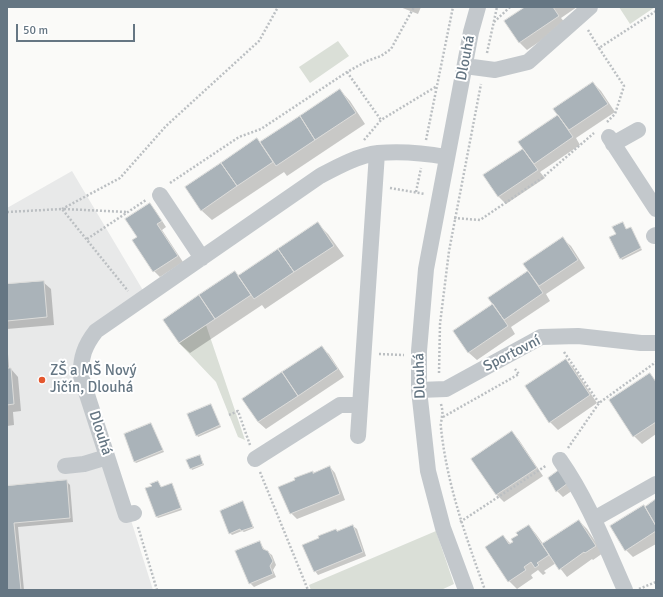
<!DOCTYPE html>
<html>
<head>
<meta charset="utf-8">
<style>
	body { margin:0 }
	#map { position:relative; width:663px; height:597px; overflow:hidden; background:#fafaf8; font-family:Signika,sans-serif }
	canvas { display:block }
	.frame { position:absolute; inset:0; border:8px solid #657683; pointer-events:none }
	.scale { position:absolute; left:16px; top:24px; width:119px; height:18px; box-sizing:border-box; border:2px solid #657683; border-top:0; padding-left:5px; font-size:12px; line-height:14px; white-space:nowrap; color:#657683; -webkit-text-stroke:3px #fff; paint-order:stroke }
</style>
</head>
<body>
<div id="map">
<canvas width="663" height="597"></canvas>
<div class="frame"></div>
<div class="scale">50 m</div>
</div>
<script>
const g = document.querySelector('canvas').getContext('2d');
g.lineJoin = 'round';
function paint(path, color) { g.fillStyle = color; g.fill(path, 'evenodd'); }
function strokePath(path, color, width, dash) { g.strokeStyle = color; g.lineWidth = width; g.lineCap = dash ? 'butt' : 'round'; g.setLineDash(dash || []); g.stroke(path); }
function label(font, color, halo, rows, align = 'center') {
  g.font = font + ' Signika,sans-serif'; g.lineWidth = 4; g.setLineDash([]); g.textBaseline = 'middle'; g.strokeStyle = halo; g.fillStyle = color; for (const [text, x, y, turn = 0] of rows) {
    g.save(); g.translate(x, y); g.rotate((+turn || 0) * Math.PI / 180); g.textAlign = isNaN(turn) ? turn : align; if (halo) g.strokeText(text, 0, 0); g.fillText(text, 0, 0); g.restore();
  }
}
paint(new Path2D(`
	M72,171L144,292L78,352L153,590H7V208Z`), '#e8e9e9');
paint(new Path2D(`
	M619,7H655L630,24Z
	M338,41L349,56L310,83L299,67Z
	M206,325L245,440L238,437L216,382L179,343Z
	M436,531L454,584L441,590H311L309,585Z`), '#dadfd7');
paint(new Path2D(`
	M400,7H421L418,14Z
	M527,7H577L561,18L566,24L527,50L520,43L505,21Z
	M593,83L601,91L615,112L576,138L580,145L540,172L545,178L506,204L499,197L484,175L524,149Z
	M340,90L350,101L365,124L287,176L284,172L212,220L201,210L260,143Z
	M150,204L155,210L166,227L162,230L183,262L160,277L154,271L133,241L138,237Z
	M318,224L328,234L344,256L265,309L262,305L190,353L179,343L164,320L235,272L239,276Z
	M624,225L626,230H632L642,250L622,260L611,238L617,235Z
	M563,239L571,246L585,268L546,294L550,301L511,327L515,334L477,360L469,353L455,331L494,304L489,298L529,271Z
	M43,282L51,289L54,325L7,329V285Z
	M7,339L9,369H11L18,377L21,411L13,412L14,425L7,426Z
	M321,347L329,354L344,377L266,429L258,422L243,399Z
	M566,360L573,367L597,403L558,430L550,422Z
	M650,374L656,381V434L642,444L634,436L610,400Z
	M211,405L221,427L198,437L197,435Z
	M152,426L164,452L136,463L134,461Z
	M512,432L519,440L543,476L504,502L496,494Z
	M200,456L204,465L192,470L187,461Z
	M330,467L335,473L345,500L297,519L291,513L296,481L312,472L314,473Z
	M565,477L573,490L563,497L557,491Z
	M66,481L70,485L73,522L18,527L24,590H7V487Z
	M158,482L161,488L173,486L182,510L158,518L157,517L147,489L153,487Z
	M656,501V544L633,557L626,550Z
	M243,502L254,528L244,532L242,531L232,535L230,533Z
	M579,521L587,529L603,553L593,560L592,559L567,577L556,563L544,571L546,573L543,575L538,570L531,575L533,578L517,589L509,581L503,536L511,544L529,526L536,534L544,545Z
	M353,526L357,529L366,556L318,575L315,571L337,532Z
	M259,542L265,550L272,555L276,565L273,570L276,577L254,587L250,583Z`), '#0003');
const building = new Path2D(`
	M525,7H553L559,16L519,43L504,21Z
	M593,82L608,104L569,130L553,109Z
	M340,89L356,113L315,140L300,116Z
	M558,115L573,137L534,164L518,142Z
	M300,116L315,140L276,166L260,142Z
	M257,138L273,162L237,186L221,163Z
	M523,149L538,170L498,197L483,175Z
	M221,163L237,186L201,211L185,187Z
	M150,203L162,221L157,224L178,256L153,272L132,240L137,237L125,219Z
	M318,222L334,246L294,272L278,249Z
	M623,222L626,229L631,227L641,248L620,259L609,237L616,234L612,227Z
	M563,237L578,260L539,286L523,264Z
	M278,249L294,272L254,299L238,276Z
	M235,271L251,295L215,319L199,295Z
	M528,271L543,293L504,320L488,298Z
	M44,281L47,317L7,321V284Z
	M199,295L215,319L179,343L163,320Z
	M493,304L508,326L468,353L453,331Z
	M322,346L338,369L298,396L282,372Z
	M566,359L590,395L549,423L525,386Z
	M7,368H11L14,404L7,405Z
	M282,372L298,396L258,422L242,399Z
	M650,373L656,382V422L633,437L609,400Z
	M211,404L220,425L196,436L187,414Z
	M151,423L163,450L134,462L124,434Z
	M512,431L537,468L496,495L471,459Z
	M200,455L203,464L190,469L186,460Z
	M330,466L340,494L290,514L278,487L295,480L294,478L313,471V473Z
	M559,470L568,483L556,492L548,478Z
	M67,480L70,518L14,523L21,590H7V486Z
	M158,481L161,487L172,483L181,508L156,517L145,488L152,486L150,484Z
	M656,499V526L645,507Z
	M243,501L253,527L241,531L240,529L229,534L220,511Z
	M644,505L656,526V531L625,551L610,526Z
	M579,520L596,546L585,553L584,552L559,570L542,544Z
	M353,525L363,552L314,572L302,545L319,538L318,536L336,529L337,531Z
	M529,525L549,555L537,563L539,565L535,568L531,562L524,567L526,570L508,582L485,547L503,535L509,544L513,542L511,539L518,535L516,533Z
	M260,541L263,549L268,551L273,561L270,566L273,574L249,584L235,551Z`);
paint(building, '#aab3b9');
strokePath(building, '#dcdcda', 1);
strokePath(new Path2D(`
	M494,22L510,7
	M588,30L599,48
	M487,53L497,7
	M347,72L381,120
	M607,122L615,114L624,86L599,48L656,11
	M364,140L381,120L437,86
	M426,140L453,7
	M170,183L239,137L261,129L347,72L367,61L381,56L391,49L414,7
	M390,188L425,194
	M416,192L421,168
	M62,209L120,178L166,126L259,41L278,7
	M64,209L127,212
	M7,212L62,209L128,291
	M454,218L480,220L542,178L594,133
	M87,239L146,200
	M564,352L599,403
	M379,354L404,355
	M439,373L440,324L449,251L481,84
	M441,404C442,408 443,412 442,416C442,420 440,424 441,428C447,485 466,537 485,590
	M229,415L238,411L250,445
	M443,417L519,374L515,369
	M568,448L599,403L656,362
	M260,472L308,590
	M460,522L547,465
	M138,527L157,590
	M639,589L656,582`), '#bbbfc2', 2.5, [2, 2]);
strokePath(new Path2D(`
	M465,66L495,70L528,62L590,7
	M609,137L656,209
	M613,144L638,130
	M160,195L202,258
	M654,236L656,235
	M419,390L446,389L541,337L578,336L641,343H656
	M358,436L377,153
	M255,459L340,405H360
	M560,460C588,500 605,545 625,590
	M65,466L84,464L107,457
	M134,513L126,515L81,376C80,358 85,345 96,331L320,176C337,167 359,155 378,153C401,151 424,153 446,157
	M594,519L656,484
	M466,590L443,528L428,471L419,390V351L426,269L471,32L478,7`), '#c3c8cc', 16);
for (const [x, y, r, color] of [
	[42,380,4,"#e4572e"]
]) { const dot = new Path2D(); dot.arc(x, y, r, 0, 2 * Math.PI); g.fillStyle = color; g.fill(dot); strokePath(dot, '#fff', 1.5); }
label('15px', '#657683', '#fff', [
	["Dlouhá",466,58,-79],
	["Sportovní",512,354,-27],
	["Dlouhá",420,376,-92],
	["Dlouhá",100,433,72]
]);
label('15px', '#657683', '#fff', [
	["ZŠ a MŠ Nový",50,371],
	["Jičín, Dlouhá",50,388]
], 'left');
</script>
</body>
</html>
